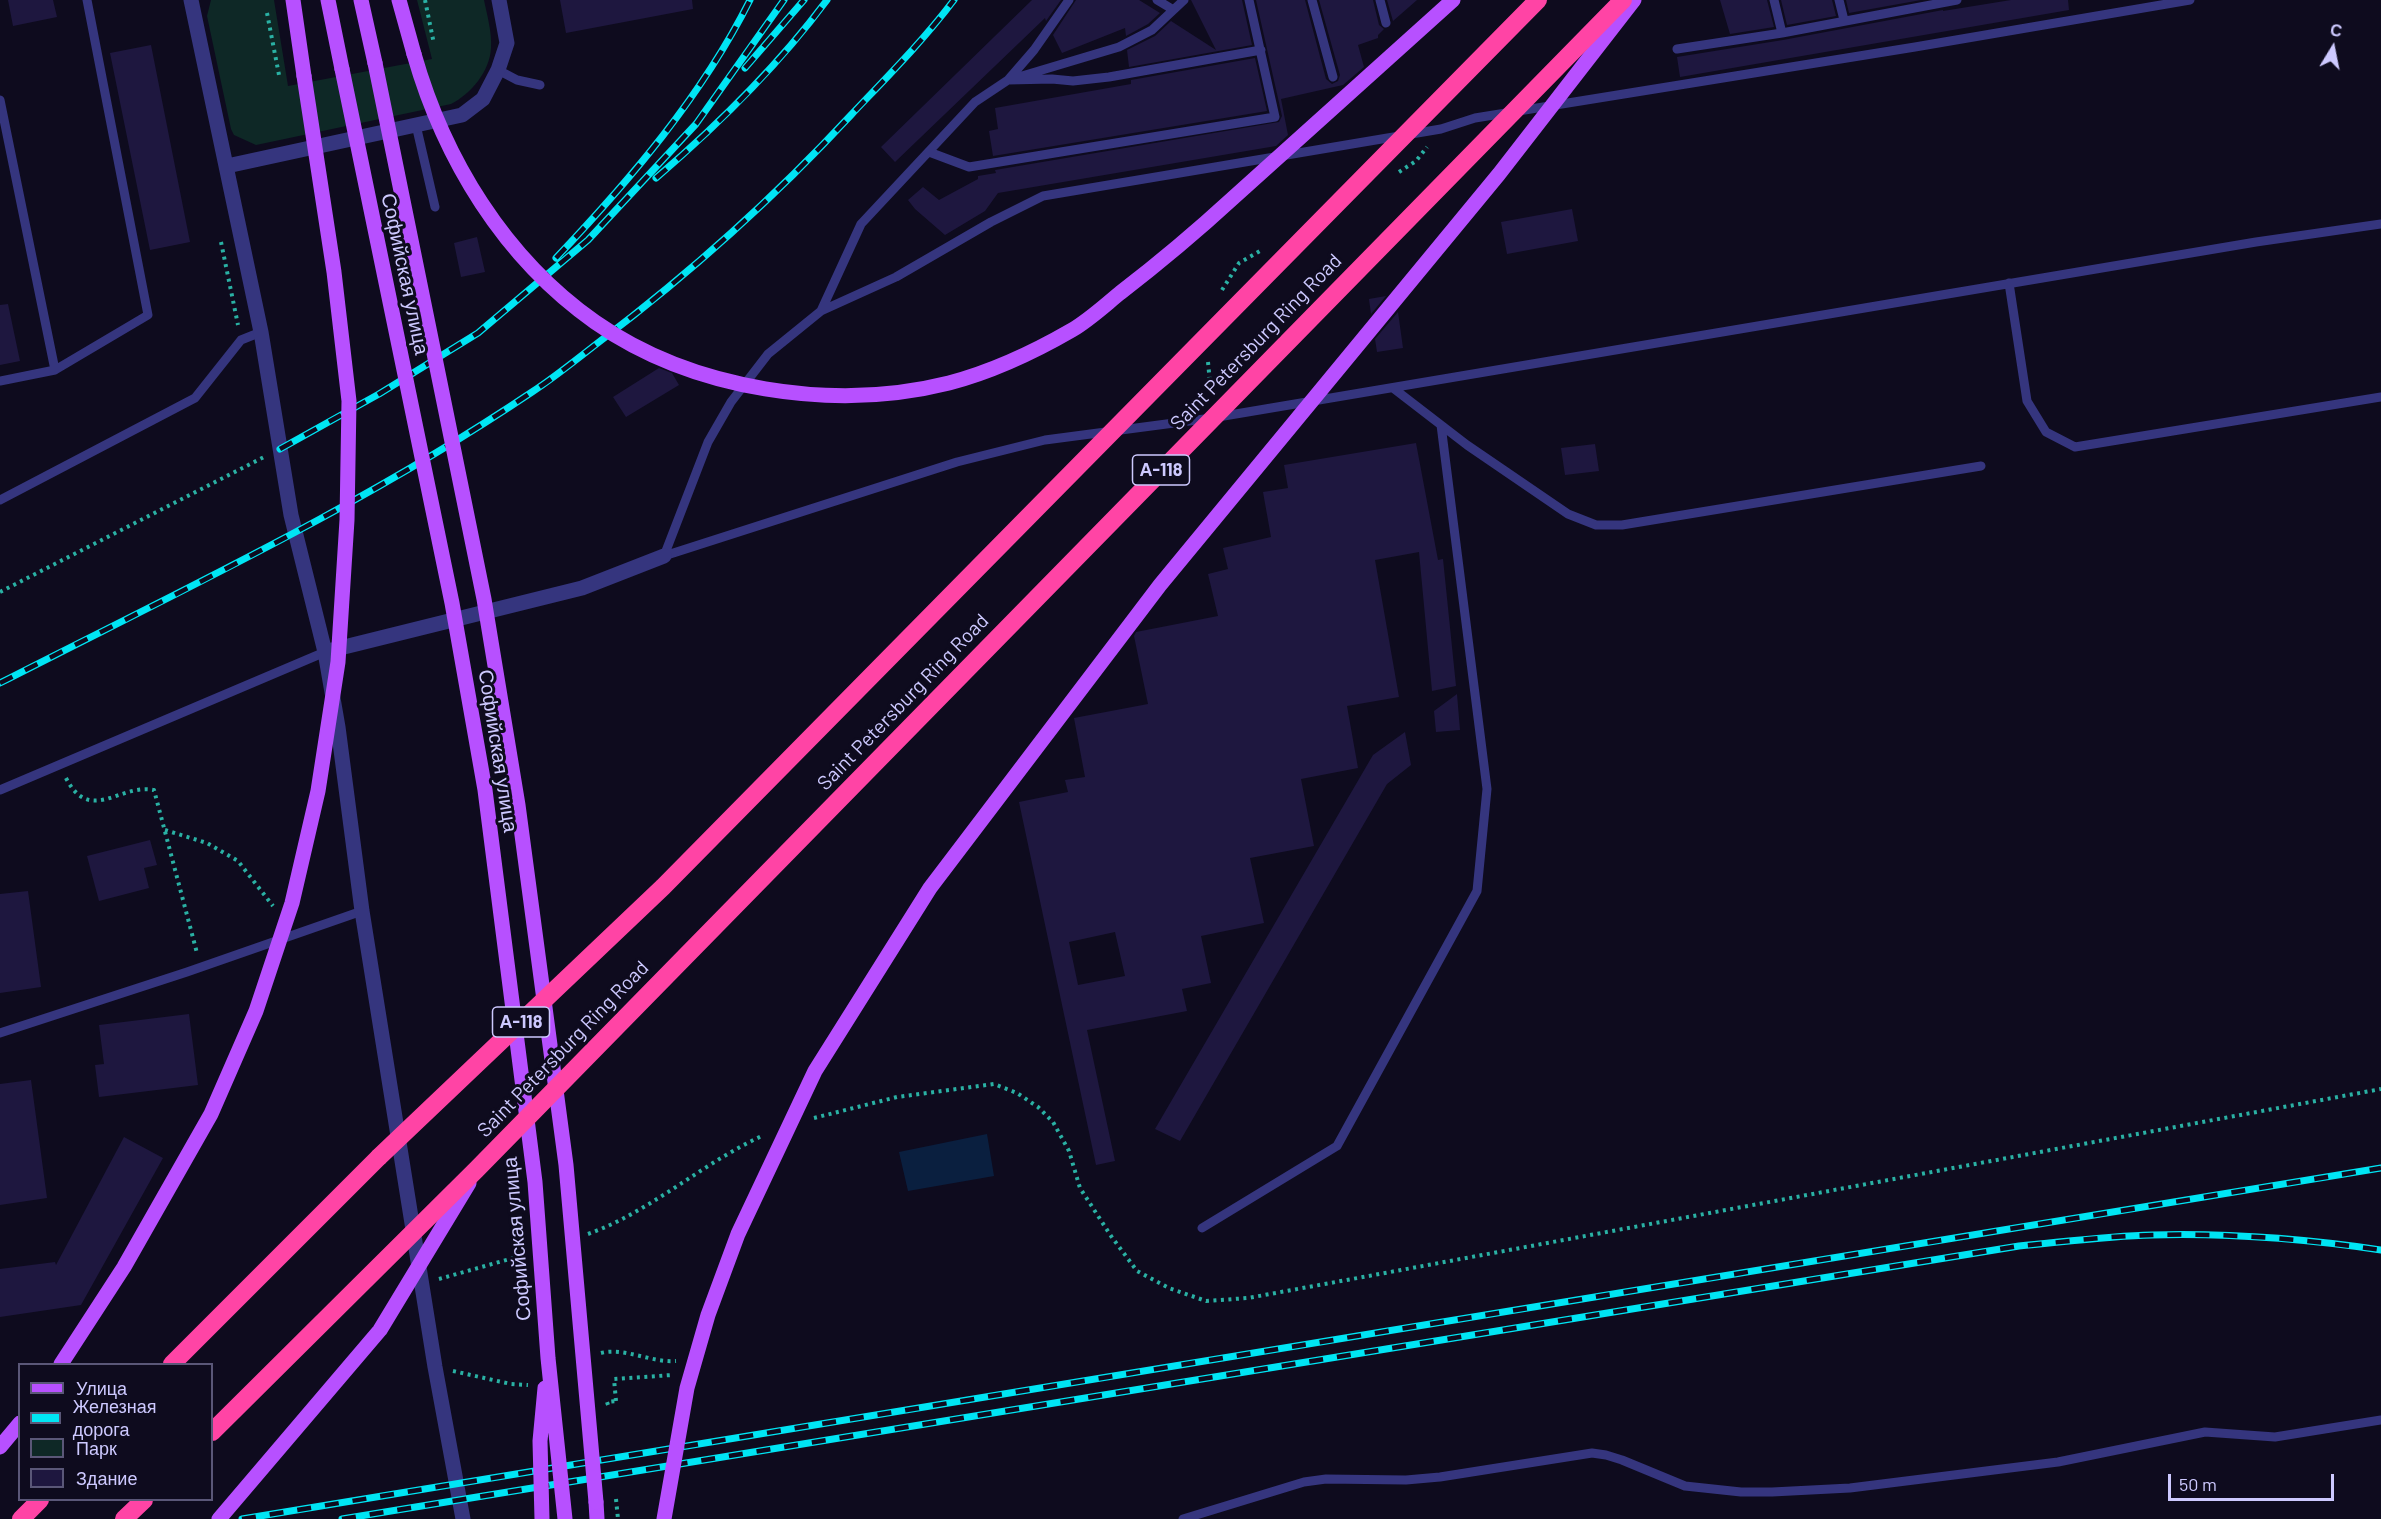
<!DOCTYPE html>
<html>
<head>
<meta charset="utf-8">
<style>
	body { margin:0 }
	#map { position:relative; width:2381px; height:1519px; overflow:hidden; background:#0e0b1e; font-family:Barlow,sans-serif }
	canvas { display:block }
	.legend { position:absolute; left:18px; top:1363px; width:195px; height:138px; box-sizing:border-box; background:#0e0b1e; border:2px solid #5a5778; margin:0; padding:8px 10px; list-style:none; font-size:18px; color:#cdc9ff }
	.legend li { display:flex; align-items:center; gap:12px; height:30px }
	.legend b { width:30px; border:2px solid #5a5778 }
	.north { position:absolute; left:2303px; top:18px; width:60px; height:60px; -webkit-text-stroke:4px #0e0b1e; paint-order:stroke; rotate:10deg; font-size:16px; font-weight:700; line-height:24px; text-align:center; color:#cdc9ff }
	.north::after { content:''; display:block; margin:auto; width:21px; height:27px; background:#cdc9ff; clip-path:polygon(50% 0,100% 100%,50% 72%,0 100%) }
	.scale { position:absolute; left:2168px; top:1474px; width:166px; height:27px; box-sizing:border-box; border:3px solid #cdc9ff; border-top:0; padding-left:8px; font-size:18px; line-height:21px; white-space:nowrap; color:#cdc9ff; -webkit-text-stroke:4px #0e0b1e; paint-order:stroke }
</style>
</head>
<body>
<div id="map">
<canvas width="2381" height="1519"></canvas>
<ul class="legend">
<li><b style="height:8px;background:#b750ff"></b>Улица</li>
<li><b style="height:8px;background:#00e5f4"></b>Железная дорога</li>
<li><b style="height:16px;background:#0e2826"></b>Парк</li>
<li><b style="height:16px;background:#1e173f"></b>Здание</li>
</ul>
<div class="north">С</div>
<div class="scale">50 m</div>
</div>
<script>
const g = document.querySelector('canvas').getContext('2d');
g.lineJoin = 'round';
function paint(path, color) { g.fillStyle = color; g.fill(path, 'evenodd'); }
function strokePath(path, color, width, dash) { g.strokeStyle = color; g.lineWidth = width; g.lineCap = dash ? 'butt' : 'round'; g.setLineDash(dash || []); g.stroke(path); }
function label(font, color, halo, rows, align = 'center') {
  g.font = font + ' Barlow,sans-serif'; g.lineWidth = 6; g.setLineDash([]); g.textBaseline = 'middle'; g.strokeStyle = halo; g.fillStyle = color; for (const [text, x, y, turn = 0] of rows) {
    g.save(); g.translate(x, y); g.rotate((+turn || 0) * Math.PI / 180); g.textAlign = isNaN(turn) ? turn : align; if (halo) g.strokeText(text, 0, 0); g.fillText(text, 0, 0); g.restore();
  }
}
paint(new Path2D(`
	M211,0H274L288,86L432,59L417,0H484C487,15 492,32 491,48C490,71 471,94 451,104L256,145L234,135L231,129L207,16Z`), '#0e2826');
paint(new Path2D(`
	M987,1134L994,1176L908,1191L899,1152Z`), '#0a1f3f');
paint(new Path2D(`
	M8,0H53L57,17L13,26Z
	M560,0H692L693,9L566,33Z
	M1032,0H1061L1046,21L1045,18L895,162L881,147Z
	M1076,0H1139L1160,13L1148,24L1126,36L1125,28L1062,53L1053,35Z
	M1191,0H1242L1252,45L1129,67L1127,50L1155,36L1171,21L1216,50Z
	M1256,0H1305L1326,79L1332,84L1338,81L1340,75L1319,0H1373L1379,25L1384,29L1378,35V38L1358,45L1364,67L1343,85L1281,99L1288,135L1276,146L998,193L985,211L945,235L915,209L908,200L923,187L939,200L978,179V176L996,173L995,170L1279,122L1282,116Z
	M1387,0H1417L1393,21Z
	M1720,0H1767L1774,27L1730,34Z
	M1781,0H1832L1836,16L1787,25Z
	M1846,0H1921L1849,13Z
	M2011,0H2068L2069,10L1680,77L1677,57L1783,40L1943,10V11Z
	M151,45L190,242L150,250L110,53Z
	M1255,58L1267,111L993,156L989,131L998,129L995,108L1131,84V80Z
	M1572,209L1578,241L1507,254L1501,222Z
	M477,237L485,272L461,277L454,243Z
	M1386,296L1371,314L1369,299Z
	M8,304L20,361L0,365V305Z
	M1398,312L1403,348L1377,352L1375,339Z
	M659,368L672,373L679,385L626,417L613,397Z
	M1416,443L1438,560L1443,559L1456,686L1432,691L1419,552L1375,560L1399,697L1347,706L1358,768L1301,779L1314,846L1250,858L1264,923L1201,936L1211,983L1182,989L1187,1011L1087,1030L1115,1161L1096,1165L1019,802L1068,792L1065,780L1085,777L1074,718L1148,704L1134,636L1136,632L1218,616L1208,574L1228,569L1223,548L1271,537L1263,492L1288,488L1284,465ZM1115,932L1125,976L1078,985L1069,942Z
	M1595,444L1599,471L1565,475L1561,448Z
	M1457,694L1460,730L1436,732L1434,711Z
	M1405,732L1411,765L1387,784L1180,1141L1155,1129L1373,755Z
	M150,840L157,865L144,868L149,888L99,901L87,856Z
	M28,891L41,987L0,993V894Z
	M189,1014L198,1085L99,1097L95,1065L104,1064L99,1025Z
	M31,1080L47,1198L0,1205V1084Z
	M124,1137L163,1158L81,1305L0,1317V1269L55,1262L56,1265Z`), '#1e173f');
strokePath(new Path2D(`
	M425,0L434,44
	M267,13L279,75
	M1399,172L1416,161L1427,147
	M221,242L238,325
	M1222,290L1239,263L1260,251
	M1208,362L1211,393
	M0,592L264,457
	M66,778C90,825 120,783 154,790L197,953
	M165,830L207,843L238,861L273,906
	M814,1118L897,1097L994,1084L1017,1093L1038,1107L1053,1122L1069,1151L1080,1188L1111,1236L1137,1271L1169,1288L1206,1301L1248,1298L1374,1275L2381,1089
	M588,1234C652,1211 702,1163 764,1135
	M439,1279L524,1255
	M601,1353C625,1347 651,1363 676,1361
	M453,1371L511,1384L528,1385
	M616,1401L614,1379L672,1375`), '#2ab1a4', 4, [3, 4.5]);
strokePath(new Path2D(`
	M1157,0L1172,9
	M1312,0L1333,77
	M1380,0L1386,23
	M1774,0L1782,33
	M1839,0L1844,20
	M1677,49L1782,33L1957,0
	M498,70L517,80L540,85
	M1022,76L1119,47L1152,30L1184,0
	M1008,80L1052,79L1073,81L1109,77L1261,50
	M0,100L55,370
	M416,125L435,207
	M929,152L969,167L1275,117L1249,0
	M2009,283L2027,401L2046,432L2075,447L2381,397
	M821,311L861,224L975,102L1008,80L1034,50L1069,0
	M0,381L55,370L148,315L87,0
	M1393,388L1467,445L1568,514L1596,525H1622L1981,466
	M0,500L195,398L241,340L261,332
	M664,556L957,462L1045,440L1212,418L2256,242L2381,224
	M664,556L708,442L731,402L768,354L821,311L896,277L991,222L1043,196L1441,129L1475,118L1915,47L2190,0
	M0,790L325,652
	M0,1033L187,972L362,911
	M1202,1228L1337,1146L1477,891L1487,789L1441,425
	M1183,1519L1304,1482L1326,1479L1406,1480L1440,1477L1592,1453L1606,1455L1622,1460L1685,1486L1741,1492H1772L1850,1488L2058,1462L2205,1432L2275,1437L2381,1420`), '#35357e', 9);
strokePath(new Path2D(`
	M191,0L261,332L291,515L325,652L338,727L362,911L435,1367L463,1519
	M227,166L462,115L483,99L498,70L507,43L499,0
	M328,651L582,588L664,556`), '#35357e', 15);
strokePath(new Path2D(`
	M293,0L304,76
	M328,0L342,69
	M361,0L375,63
	M399,0L414,54
	M0,1447L20,1423
	M596,1502L597,1519`), '#b750ff', 15);
strokePath(new Path2D(`
	M172,1364L379,1157
	M21,1519L40,1500
	M124,1519L144,1500`), '#ff44a5', 18);
const rail = new Path2D(`
	M745,68L804,0
	M656,178C719,124 778,66 827,0
	M556,258C630,180 702,96 750,0
	M280,449L379,394L478,333L588,240L696,124L784,0
	M0,683C180,591 364,505 532,392C555,377 577,359 599,342C689,274 774,198 851,115C886,78 923,41 954,0
	M242,1519L2381,1168
	M342,1519L2019,1246C2063,1242 2108,1236 2152,1235C2228,1233 2306,1239 2381,1250`);
strokePath(rail, '#00e5f4', 7);
strokePath(rail, '#0e0b1e', 4.5, [14]);
strokePath(new Path2D(`
	M608,1405L607,1402L616,1401
	M616,1499L618,1519`), '#2ab1a4', 4, [3, 4.5]);
strokePath(new Path2D(`
	M414,54C444,159 504,258 595,322C692,390 834,412 949,383C991,372 1034,352 1072,330C1089,320 1104,306 1120,293C1159,263 1196,232 1233,198C1306,132 1379,66 1453,0
	M375,63L484,599L518,805L566,1165L596,1502
	M342,69L452,603L485,790L535,1182L548,1358L565,1519
	M61,1364L124,1267L211,1114L256,1011L292,903L318,791L338,662L347,520L349,401L334,272L304,76
	M219,1519L380,1330L469,1183
	M542,1519L540,1441L545,1388
	M664,1519L687,1388L708,1315L738,1234L815,1071L930,888L1160,585L1499,174L1634,0`), '#b750ff', 15);
strokePath(new Path2D(`
	M379,1157L663,887L1538,0
	M212,1432L476,1170L1623,0`), '#ff44a5', 18);
for (const [x, y, w] of [
	[1161,470,57],
	[521,1022,57]
]) { const box = new Path2D(); box.roundRect(x - w / 2, y - 15, w, 30, 4.5); g.fillStyle = '#0e0b1e'; g.fill(box); strokePath(box, '#cdc9ff', 1.5); }
label('bold 18px', '#cdc9ff', null, [
	["А-118",1161,470],
	["А-118",521,1022]
]);
label('20px', '#cdc9ff', '#0e0b1e', [
	["Софийская улица",405,274,78],
	["Saint Petersburg Ring Road",1256,342,-46],
	["Saint Petersburg Ring Road",903,702,-46],
	["Софийская улица",498,751,81],
	["Saint Petersburg Ring Road",563,1049,-46],
	["Софийская улица",517,1239,-95]
]);
</script>
</body>
</html>
